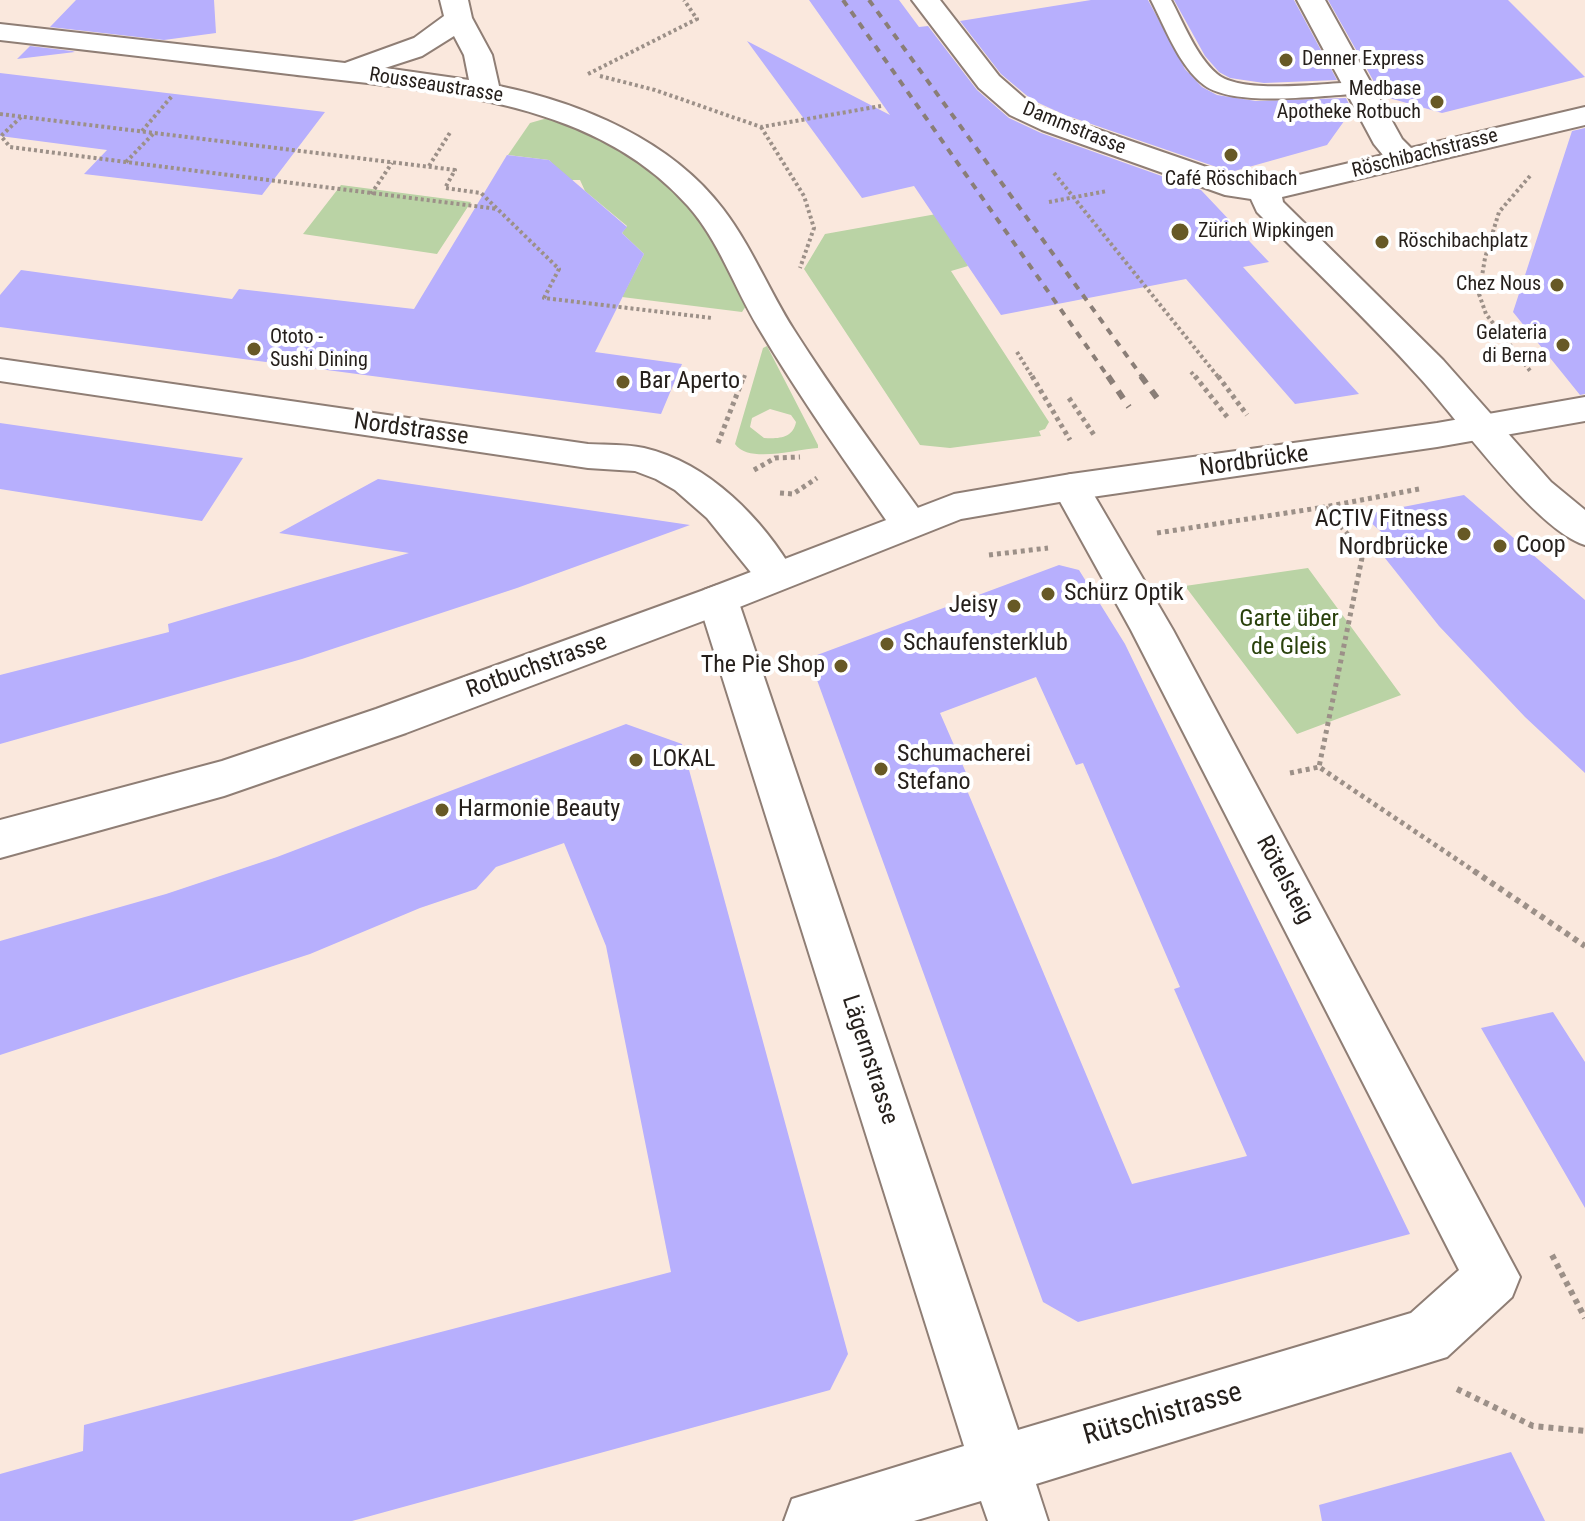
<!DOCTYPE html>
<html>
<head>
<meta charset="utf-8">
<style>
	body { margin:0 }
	canvas { display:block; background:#fae8dd }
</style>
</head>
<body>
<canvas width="1585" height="1521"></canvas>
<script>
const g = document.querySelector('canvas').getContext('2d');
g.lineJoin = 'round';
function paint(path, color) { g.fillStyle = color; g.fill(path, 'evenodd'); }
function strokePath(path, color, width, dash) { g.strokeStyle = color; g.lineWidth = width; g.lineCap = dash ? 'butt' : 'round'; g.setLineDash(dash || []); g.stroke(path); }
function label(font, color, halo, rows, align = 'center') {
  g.font = font + ' "Roboto Condensed",sans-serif'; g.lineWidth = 8; g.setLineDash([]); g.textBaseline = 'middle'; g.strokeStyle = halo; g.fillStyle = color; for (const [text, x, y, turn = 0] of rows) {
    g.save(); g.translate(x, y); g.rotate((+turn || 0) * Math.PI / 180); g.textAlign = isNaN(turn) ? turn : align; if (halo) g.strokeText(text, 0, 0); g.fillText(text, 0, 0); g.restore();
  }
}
paint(new Path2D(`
	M551,117C596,138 643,158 679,194C708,223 726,270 746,306L742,312L622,297L644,254L622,233L627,226L585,191L580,180H568L549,160L508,155L530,123Z
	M341,185L471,202L437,254L303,234Z
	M942,213L968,266L951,271L1049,422L1045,429L1039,431L1041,436L950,448L920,445L804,269L825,234Z
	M767,346L818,445V448C796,449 749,464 735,444L763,348ZM770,409L791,415L796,422C793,438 779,439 764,438L750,427L752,418Z
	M1308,568L1401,695L1297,734L1185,586Z`), '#bad3a5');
paint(new Path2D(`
	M76,0H214L216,33L164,40L50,27Z
	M809,0H899L919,27L928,26L977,90L1009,118L1041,133L1201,190L1269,262L1243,267L1359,394L1295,404L1186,279L1001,315L914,186L862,198L747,41L890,115Z
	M1091,0H1148L1185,69L1202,87L1217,95L1256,101L1346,98L1352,110L1327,145L1231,172L1065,115L1032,100L1001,74L960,21Z
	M1174,0H1294L1337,80L1264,83L1230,78L1219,72L1205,56Z
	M1328,0H1508L1585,77L1442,113L1382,96Z
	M30,46L72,51L75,52L17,59Z
	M0,73L325,112L262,195L84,174L107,150L0,136Z
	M1585,128V394L1580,395L1513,312L1572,131Z
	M507,155L549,160L627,227L622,233L644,254L595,352L682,364L661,414L0,327V295L21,270L232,299L239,289L414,309Z
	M0,423L243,458L202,521L0,489Z
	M378,479L690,525L517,588L302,659L0,744V675L169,632L168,624L409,553L279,533Z
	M1464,495L1585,600V773L1525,717L1439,626L1373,543L1386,536L1362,515Z
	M1059,565L1079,570L1125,644L1410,1234L1078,1322L1043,1302L809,658ZM1036,677L1076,765L1083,763L1180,987L1174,989L1247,1156L1132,1184L961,776L967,775L940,713Z
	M626,724L682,744L848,1354L830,1390L352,1521H0V1474L83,1451L84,1425L671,1272L606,946L564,843L496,867L476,889L420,908L310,954L0,1055V941L166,894L277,857Z
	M1553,1012L1585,1062V1208L1481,1028Z
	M1511,1452L1545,1521H1322L1319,1505Z`), '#b7affd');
const service = new Path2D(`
	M1151,0H1171C1184,24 1196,56 1217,74C1241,95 1326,83 1358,82L1369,88L1358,94C1320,95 1235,108 1204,85C1179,66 1165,27 1151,0Z`);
const minor = new Path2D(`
	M440,0H468L472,18L492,55L499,86C581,103 671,140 723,209C752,247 769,291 794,330C834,393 879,454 923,515L928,524L923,533L909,537L895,533C848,465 800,398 758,327C734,287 719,241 688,206C590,95 425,91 289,74C193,62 96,51 0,40V24L345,63L414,38L444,16ZM454,36L464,55L469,80L385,68L422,56Z
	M912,0H940L999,76L1030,103L1064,118L1241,179L1265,183L1383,155L1374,144L1297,0H1325L1402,139L1411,148L1585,107V125L1282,197L1283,202L1443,360L1551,482L1585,510V545C1536,530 1457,418 1419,377C1368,320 1311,267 1257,212L1251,199L1225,195L1042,130L1010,115L979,88Z
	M0,359L588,444C606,445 625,444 644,448C709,463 763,519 796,576L790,586L776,590L762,586L707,518L675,490L656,479L635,471L588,468L0,381Z
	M1071,474L1084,478L1173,630L1520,1277L1512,1297L1447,1357L1036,1484L1048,1521H988L981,1501L914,1521H784L792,1499L964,1446L698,600L704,590L718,585L732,590L738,600L1018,1430L1411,1313L1459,1270L1131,630L1052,487L1058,478Z`);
const tertiary = new Path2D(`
	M1585,397V421L1437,447L1071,500L961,519L732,610L406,733L224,796L0,858V820L222,761L376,709L704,590L954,494L1071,474L1437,423Z`);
strokePath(service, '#8f7e75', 4);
strokePath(minor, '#8f7e75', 4);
strokePath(tertiary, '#8f7e75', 4);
strokePath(new Path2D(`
	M588,74L697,19L684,0
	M600,76L655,90L761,127L881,106
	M0,114L455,170L445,188L481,193L559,269L544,298L712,318
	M21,117L1,136L10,147L126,162
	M761,127L804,196L814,228L800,268
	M142,131L172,96
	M153,134L126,162L498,209
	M429,166L451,131
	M1054,173L1219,378
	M1530,176L1499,212L1485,258L1479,294L1486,314L1531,372
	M371,194L392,163
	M1049,202L1107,191
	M1017,352L1033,378
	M1191,372L1196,378
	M744,378L745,375`), '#9c9088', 4, [3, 3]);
strokePath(new Path2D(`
	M1032,376L1070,440
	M1195,376L1228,418
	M1218,376L1247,415
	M1069,398L1094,435
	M718,443L744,376
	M754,470L775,458L800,457
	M1419,489L1325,507L1363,553L1319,767L1477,873
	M780,493L793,494L817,478
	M1157,533L1325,507
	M989,555L1048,548
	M1290,773L1319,767`), '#9c9088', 5, [4, 4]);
strokePath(new Path2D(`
	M1474,871L1585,946
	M1552,1255L1585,1318
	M1457,1389L1533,1426L1585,1431`), '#9c9088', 6, [5, 5]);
paint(service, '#fff');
paint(minor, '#fff');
paint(tertiary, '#fff');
strokePath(new Path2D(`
	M843,0L1109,378
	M869,0L1143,378`), '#8a7e77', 4, [7, 7]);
strokePath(new Path2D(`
	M1108,376L1129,407
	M1141,376L1157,398`), '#8a7e77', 6, [9, 9]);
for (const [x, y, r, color] of [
	[1286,60,8,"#675926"],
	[1437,102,8,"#675926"],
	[1231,155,8,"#675926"],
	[1180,232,10,"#675926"],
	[1382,242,8,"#675926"],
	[1557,285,8,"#675926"],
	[1563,345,8,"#675926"],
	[254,349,8,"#675926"],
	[623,382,8,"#675926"],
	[1464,534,8,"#675926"],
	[1500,546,8,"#675926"],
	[1048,594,8,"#675926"],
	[1014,606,8,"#675926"],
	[887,644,8,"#675926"],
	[841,666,8,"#675926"],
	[636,760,8,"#675926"],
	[881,769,8,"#675926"],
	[442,810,8,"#675926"]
]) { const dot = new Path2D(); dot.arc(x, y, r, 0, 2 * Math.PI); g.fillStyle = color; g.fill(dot); strokePath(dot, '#fff', 3); }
label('20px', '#26201c', '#fff', [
	["Denner Express",1302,60],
	["Medbase",1421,90,"right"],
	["Apotheke Rotbuch",1421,113,"right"],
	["Café Röschibach",1231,180,"center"],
	["Zürich Wipkingen",1198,232],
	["Röschibachplatz",1398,242],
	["Chez Nous",1541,285,"right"],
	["Gelateria",1547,334,"right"],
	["di Berna",1547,357,"right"],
	["Ototo -",270,338],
	["Sushi Dining",270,361]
], 'left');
label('20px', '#26201c', '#fff', [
	["Rousseaustrasse",436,86,9],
	["Dammstrasse",1074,129,22],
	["Röschibachstrasse",1425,154,-14]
]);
label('24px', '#26201c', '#fff', [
	["Bar Aperto",639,382],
	["ACTIV Fitness",1448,520,"right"],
	["Nordbrücke",1448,548,"right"],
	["Coop",1516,546],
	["Schürz Optik",1064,594],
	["Jeisy",998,606,"right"],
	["Schaufensterklub",903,644],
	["The Pie Shop",825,666,"right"],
	["Schumacherei",897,755],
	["Stefano",897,783],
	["LOKAL",652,760],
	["Harmonie Beauty",458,810]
], 'left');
label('24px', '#26201c', '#fff', [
	["Nordstrasse",411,430,8],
	["Nordbrücke",1254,462,-8],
	["Rotbuchstrasse",537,667,-20],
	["Rötelsteig",1284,880,62],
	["Lägernstrasse",869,1060,72]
]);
label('24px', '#29410b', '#fff', [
	["Garte über",1289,620],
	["de Gleis",1289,648]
]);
label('28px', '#26201c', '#fff', [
	["Rütschistrasse",1163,1415,-16]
]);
</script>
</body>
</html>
